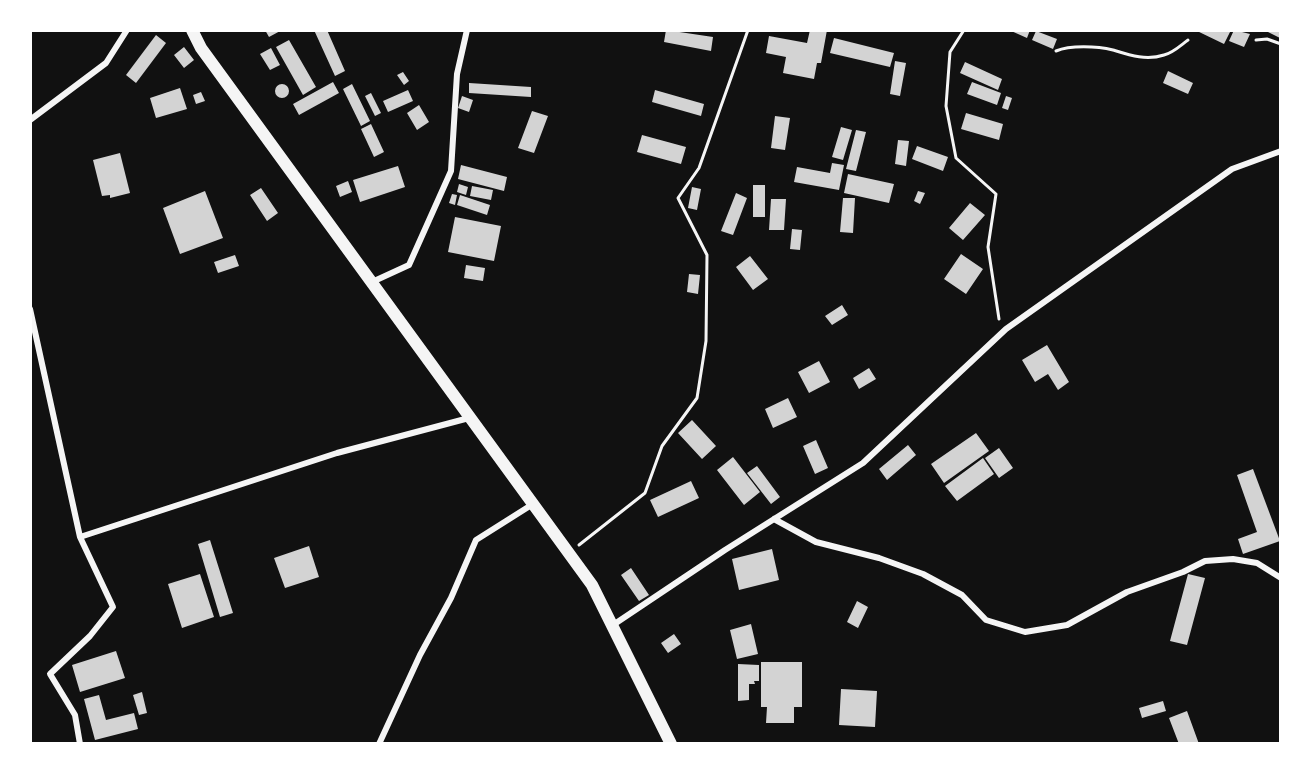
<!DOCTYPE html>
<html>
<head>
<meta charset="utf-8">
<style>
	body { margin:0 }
	#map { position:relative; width:1311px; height:774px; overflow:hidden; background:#111; font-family:Manrope,sans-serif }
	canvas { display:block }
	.frame { position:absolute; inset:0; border:32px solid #fff; pointer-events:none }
</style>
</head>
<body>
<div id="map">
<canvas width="1311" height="774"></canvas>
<div class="frame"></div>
</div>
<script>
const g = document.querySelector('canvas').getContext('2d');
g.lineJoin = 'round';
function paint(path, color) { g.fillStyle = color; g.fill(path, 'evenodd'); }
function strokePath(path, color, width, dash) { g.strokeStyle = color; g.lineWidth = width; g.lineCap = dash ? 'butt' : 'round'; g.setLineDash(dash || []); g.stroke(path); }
paint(new Path2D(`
	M265,30H282L269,37Z
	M314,30H327L345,71L335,76Z
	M666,30L713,37L711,51L664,42Z
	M810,30H827L821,63H817L814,79L783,73L786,57L766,53L769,36L807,43Z
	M1009,30H1030L1027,38Z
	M1195,30H1231L1224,44Z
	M1234,30L1250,34L1244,47L1229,41Z
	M1264,30H1281V36L1280,38Z
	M1036,31L1057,39L1053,49L1032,40Z
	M156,35L166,43L136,83L126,75Z
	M834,38L894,53L890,67L830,53Z
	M289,40L316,87L303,95L276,47Z
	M184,47L194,60L184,68L174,55Z
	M271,48L280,65L270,70L260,54Z
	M895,61L906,63L900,96L890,94Z
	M965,62L1002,79L998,90L960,73Z
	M1168,71L1193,83L1188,94L1163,83Z
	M403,72L409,81L404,85L397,75Z
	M333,82L339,93L299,115L293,104Z
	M972,82L1001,93L997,105L967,94Z
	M469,83L531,87V97L469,93Z
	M275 91a7 7 0 1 1 14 0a7 7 0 1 1-14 0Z
	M352,84L370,121L361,126L343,89Z
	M180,88L187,109L156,118L150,98Z
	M408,90L413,101L388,112L383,101Z
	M655,90L704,104L701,116L652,102Z
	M201,92L205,101L196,104L193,95Z
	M371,93L381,113L375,116L365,96Z
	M462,96L473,100L469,112L458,108Z
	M1006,96L1012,98L1008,110L1002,108Z
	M419,105L429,122L417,130L407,113Z
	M532,111L548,116L534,153L518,148Z
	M966,113L1003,124L999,140L961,129Z
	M775,116L790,118L785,150L771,148Z
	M371,124L384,152L374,157L361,129Z
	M841,127L852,130L843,160L832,157Z
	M856,130L866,132L856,171L846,169Z
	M642,135L686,147L681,164L637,152Z
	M898,140L909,141L906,166L895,164Z
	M917,146L948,157L943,171L912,159Z
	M120,153L130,193L110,198V195L102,196L93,160Z
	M832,163L844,165L839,190L794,182L797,167L830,173Z
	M461,165L507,177L504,191L458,179Z
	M398,166L405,187L360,202L353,180Z
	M848,174L894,184L889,203L844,193Z
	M348,181L352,192L340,197L336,186Z
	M459,184L468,187L466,195L457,192Z
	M753,185H765V217H753Z
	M472,186L493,190L491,200L470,196Z
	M692,187L701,189L697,210L688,208Z
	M261,188L278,213L267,221L250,195Z
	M205,191L223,238L180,254L163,208Z
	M918,191L925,193L920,204L914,201Z
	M736,193L747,198L733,235L721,231Z
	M452,194L457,195L455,205L449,203Z
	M460,195L490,205L487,215L457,205Z
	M843,198H855L853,233L840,232Z
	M771,199H786L784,230H769Z
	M970,203L985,215L963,240L949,228Z
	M455,217L501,226L494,261L448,252Z
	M792,229L802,230L800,250L790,249Z
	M961,254L983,269L966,294L944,279Z
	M235,255L239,266L218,273L214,262Z
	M750,256L768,279L753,290L736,267Z
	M466,265L485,268L483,281L464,278Z
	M689,274L700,275L698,294L687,292Z
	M842,305L848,315L832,325L825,316Z
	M1047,345L1069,382L1058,390L1048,374L1035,382L1022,360Z
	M819,361L830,382L809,393L798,372Z
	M869,368L876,379L859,389L853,378Z
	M788,398L797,417L773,428L765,409Z
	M692,420L716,446L702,459L678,433Z
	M976,433L989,451L944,483L931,464Z
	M816,440L828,468L815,474L803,446Z
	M908,445L916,455L887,480L879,469Z
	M999,448L1013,468L999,478L985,458Z
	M733,457L760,492L744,505L717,470Z
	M983,458L994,474L957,501L945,486Z
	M757,466L780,497L771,504L747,473Z
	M1253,469L1280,541L1243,554L1238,539L1257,532L1237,475Z
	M691,481L699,498L658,517L650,500Z
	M210,540L233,613L220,617L198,544Z
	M309,546L319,577L285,588L274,558Z
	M772,549L779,580L739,590L732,559Z
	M631,568L649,595L639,601L621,575Z
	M200,574L214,617L182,628L168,584Z
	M1188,574L1205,578L1187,645L1170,641Z
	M857,601L868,607L858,628L847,622Z
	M751,624L758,654L737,659L730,630Z
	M674,634L681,644L668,653L661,643Z
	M116,651L125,678L80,692L72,665Z
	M761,662H802V707H794V723H766L767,707H761Z
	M738,664L759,665V681H754L755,684H749V700L738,701Z
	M841,689L877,691L875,727L839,725Z
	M142,692L147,713L139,715L133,695Z
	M99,695L106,720L134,713L138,729L95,740L84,699Z
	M1163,701L1166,711L1142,718L1139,708Z
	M1187,711L1199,744H1179L1169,718Z`), '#d3d3d3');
strokePath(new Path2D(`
	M964,30L950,52L946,106L956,158L996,194L988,247L999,319
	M1256,40L1267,39L1281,44
	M1056,51C1070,45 1097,46 1113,50C1129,55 1146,61 1164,55C1173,53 1181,45 1188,40
	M579,545L645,493L662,446L697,398L706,341L707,255L678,198L699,168L748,30`), '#f5f5f5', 3);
strokePath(new Path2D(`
	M30,120L106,63L127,30
	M372,282L409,265L451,171L457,74L467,30
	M30,309L80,537L113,607L90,636L50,674L75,715L80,744
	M774,519L816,542L879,558L923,574L962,595L986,620L1025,632L1067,625L1127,592L1183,572L1205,561L1233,559L1257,563L1281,578
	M80,537L337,453L469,418
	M613,625L725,550L863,463L1006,329L1232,169L1281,151
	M379,744L420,655L451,598L476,540L533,504`), '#f5f5f5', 6);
strokePath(new Path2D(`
	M192,30L201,48L592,585L671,744`), '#f5f5f5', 12);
</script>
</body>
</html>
